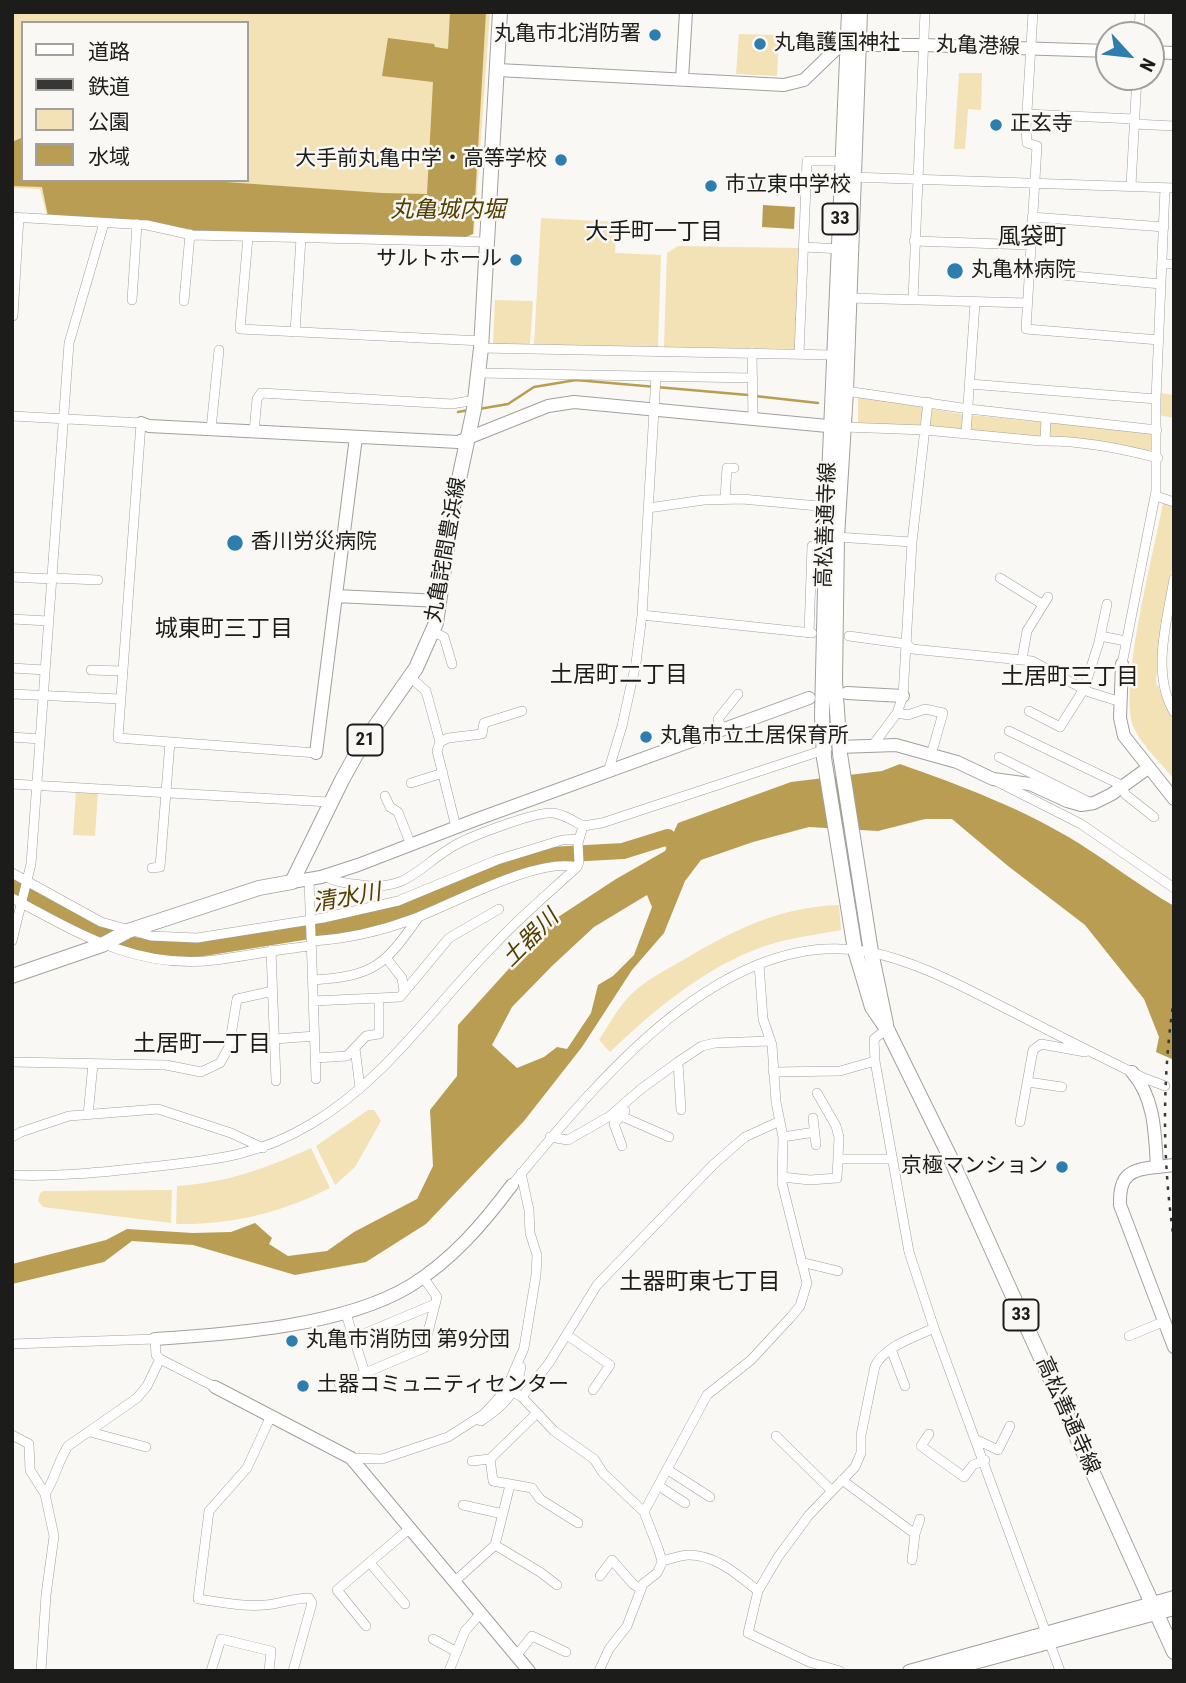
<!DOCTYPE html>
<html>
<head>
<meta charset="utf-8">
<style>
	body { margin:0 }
	#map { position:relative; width:1186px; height:1683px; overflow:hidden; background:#f9f8f4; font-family:"Roboto Condensed","Noto Sans JP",sans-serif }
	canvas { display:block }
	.frame { position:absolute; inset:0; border:14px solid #1c1c1b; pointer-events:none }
	.legend { position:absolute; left:21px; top:21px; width:228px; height:161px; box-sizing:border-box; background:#f9f8f4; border:2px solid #a1a09d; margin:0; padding:9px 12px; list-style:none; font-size:21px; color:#1c1c1b }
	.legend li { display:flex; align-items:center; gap:14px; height:35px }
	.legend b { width:35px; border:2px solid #a1a09d }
	.north { position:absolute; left:1095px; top:21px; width:70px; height:70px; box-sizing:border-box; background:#f9f8f4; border:2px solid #a1a09d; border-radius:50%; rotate:117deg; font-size:19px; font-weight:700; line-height:28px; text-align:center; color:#1c1c1b }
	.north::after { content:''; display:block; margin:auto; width:24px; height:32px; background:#2d7eaf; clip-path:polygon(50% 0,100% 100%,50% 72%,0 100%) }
</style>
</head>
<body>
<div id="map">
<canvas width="1186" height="1683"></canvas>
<div class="frame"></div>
<ul class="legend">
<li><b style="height:9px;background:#fff"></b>道路</li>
<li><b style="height:9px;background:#373736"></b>鉄道</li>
<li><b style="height:19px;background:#f3e2b6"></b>公園</li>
<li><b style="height:19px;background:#b99d52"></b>水域</li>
</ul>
<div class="north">N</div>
</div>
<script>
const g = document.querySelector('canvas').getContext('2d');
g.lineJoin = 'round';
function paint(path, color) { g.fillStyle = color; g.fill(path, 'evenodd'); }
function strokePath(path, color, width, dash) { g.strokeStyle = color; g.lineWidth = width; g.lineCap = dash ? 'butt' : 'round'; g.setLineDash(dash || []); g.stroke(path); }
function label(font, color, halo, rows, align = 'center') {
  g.font = font + ' "Roboto Condensed","Noto Sans JP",sans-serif'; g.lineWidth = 5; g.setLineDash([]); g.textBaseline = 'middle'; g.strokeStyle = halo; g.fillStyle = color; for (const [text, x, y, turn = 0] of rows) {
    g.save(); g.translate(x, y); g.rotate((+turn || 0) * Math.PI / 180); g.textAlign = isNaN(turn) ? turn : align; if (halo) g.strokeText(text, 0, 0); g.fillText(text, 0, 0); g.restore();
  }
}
paint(new Path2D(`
	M12,12H490L474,234L463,238L201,232L47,216L40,189L12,188ZM23,23H247V180H23Z
	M739,34L779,35L777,76L736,74Z
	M959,73H982L981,110L968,109L965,149H954Z
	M541,218L617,222L615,253L661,255L658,347L534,345Z
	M678,246L800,248L796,349L664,347L667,253Z
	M495,300L533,301L530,345L493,344Z
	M1160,393L1174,395V418L1159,415Z
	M858,396L961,414L1152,433V449L1149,451C1053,434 955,431 858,424Z
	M1163,503L1174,507V557L1159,647L1156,682L1174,718V779C1161,763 1142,746 1134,728C1117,691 1155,548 1163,503Z
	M76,791L98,792L95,836L73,835Z
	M839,905L841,930C815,935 787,938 762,947C704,968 654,1010 610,1052L599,1040C610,1023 621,1002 637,989C651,977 668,969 683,960C734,930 779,907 839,905Z
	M368,1110H374L381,1121L355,1167L335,1185L316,1146Z
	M311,1148L330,1188C281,1213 231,1225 176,1224L177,1186C226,1183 267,1168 311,1148Z
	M172,1190L171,1223L43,1207L38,1201L40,1193L44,1191Z`), '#f3e2b6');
paint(new Path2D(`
	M450,12H486L473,234L463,238L201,232L150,222L48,216L42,187L12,186V142L23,137V180H197L382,193L427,194L433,82L382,76L388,38L434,44L435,47L448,49Z
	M763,205L795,207L794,229L762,227Z
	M900,764C962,786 1024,809 1080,844C1112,864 1141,887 1174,906V1060L1156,1052L1159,1037L1144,999L1085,925L1008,866L952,819H925L878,831L809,827L753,842L701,860L685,881L664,933L632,970L582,1047L524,1121L426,1224L366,1262L295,1275L193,1245L132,1241L104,1262L12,1284V1264L106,1240L127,1229L193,1233L231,1232L255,1223L272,1238L269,1244L288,1256L327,1251L354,1232L417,1199L433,1166L430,1110L457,1076L458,1025L552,921L616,879L665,851L678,823L791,782L882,771ZM647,895L652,907L634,955L613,976L598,985L591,1013L567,1049L557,1047L544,1057L517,1068L492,1045L512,1007L552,966L594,927Z`), '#b99d52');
strokePath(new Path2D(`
	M755,396L818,403
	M479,409L508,404L534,387L576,380L748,395
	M458,412L469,410`), '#b99d52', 2.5);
strokePath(new Path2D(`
	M12,884L92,927L133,945L191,950L352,924L402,912L532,859L550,855L623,851L668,837L682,854`), '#b99d52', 16);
const street = new Path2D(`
	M1033,12L1026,128L1027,143L1037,146L1026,329L1159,340
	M1139,35L1140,12
	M1027,114L1134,119
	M1134,124L1174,126
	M851,177L1174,188
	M1131,185L1137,77
	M12,217L147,225L192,235L487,242
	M1032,217L1164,227
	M248,237L240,329L482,341
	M914,241L1031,245
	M804,247L841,249
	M1162,264H1174
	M1029,272L1161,284
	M848,298L1027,303
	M913,299L925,12
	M132,300L137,224
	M184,301L190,234
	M13,316L19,217
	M295,332L301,238
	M481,348L834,355
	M752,353L753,419
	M799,354L807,161H842
	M478,373L753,378
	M970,384L1156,399
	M846,391L969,409L1157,430
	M12,416L141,423L118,738L316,753
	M844,427L925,430L1041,441C1079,440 1120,448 1158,458
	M211,429L219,350
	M254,432L257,399L261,393L452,404L475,400
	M966,434L975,303
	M1045,441L1046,418
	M1156,496L1174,502
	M725,499L727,468H734
	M648,508L704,500L742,499L829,507
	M837,537L912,542
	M12,577L52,579
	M52,578L98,580
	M1000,578L1042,604
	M1174,579C1167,621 1151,673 1174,712
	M642,615L812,633
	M12,619L48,621
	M433,632L444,637L452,664
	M809,633L812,546L829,548
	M849,636L907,644L912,649L1032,661L1089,692L1121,702
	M1100,636L1126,641
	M1022,659L1027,631L1048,597
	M1122,664L1156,491V399L1165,188
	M12,668L45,670
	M91,670L122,671
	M410,677L426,691L440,742L437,751L456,827
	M12,694L120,699
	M1029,711L1060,727L1084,689L1099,642L1107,604
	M897,713L908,715L925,709L943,713L931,755
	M722,729L718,719L738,694
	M1009,731L1119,784L1126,795L1154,817
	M12,737L40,739
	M440,742L448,738L482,734L484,723L522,711
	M873,745L897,713L903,696L912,542L928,402
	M999,757L1091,803
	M608,772L622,726L636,663L642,615L656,376
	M998,782L1081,824L1174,888
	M411,783L443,773
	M12,784L329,802
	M385,796L390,807L398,812L411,845
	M152,868L160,867L170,742
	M12,873L101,922L151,936L197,938L323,918L398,901L497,860L562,840L579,839
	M325,876C337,883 348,883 361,885C408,891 417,868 452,847C468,837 536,811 554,813C565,815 574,821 583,826
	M309,879L316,1079
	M12,898C78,933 137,970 215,960C247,956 279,949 311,946
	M12,941L31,864L69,343L104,223
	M312,941C345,939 381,931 413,919C453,904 537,857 577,867
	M271,950L276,1081
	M387,959L402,978L404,991
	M313,980C374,976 384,966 418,918
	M313,1001L400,997L449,938L499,909
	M887,1029L874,1039L875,1061L909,1252L934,1328L1060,1671
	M275,1039L315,1036
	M355,1048L360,1088
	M316,1058L347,1056L366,1036L379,1034V998
	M12,1062L166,1065L201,1072L220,1063L229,1047L237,999L273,991
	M773,1072L840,1071L875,1061
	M1028,1082L1062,1087
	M681,1110L678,1062L702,1046L715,1043L769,1041
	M88,1115L93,1064
	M621,1116L669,1137
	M813,1118L816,1145
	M1020,1122L1033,1050L1041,1044L1085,1052
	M12,1137L21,1132L69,1116L158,1109L231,1133L263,1148
	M550,1137L568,1140L610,1116L641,1089L678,1062
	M783,1137L815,1132
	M622,1146L614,1124L625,1111
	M838,1159H891
	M12,1175C58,1177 104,1172 150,1167C212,1160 256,1157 311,1124C387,1079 435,1004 496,943C521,916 550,892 577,867L579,862L578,843L583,826L602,823L827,749
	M782,1177L810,1180L837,1178L839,1137L836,1126L817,1093
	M512,1185C593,1087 723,923 869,952C917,961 967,989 1011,1011C1055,1034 1099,1056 1144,1078L1165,1086
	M801,1262L838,1271
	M345,1311L365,1373
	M567,1335L610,1365L593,1390
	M1129,1336L1165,1321
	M354,1338L435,1304
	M12,1344L155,1339L156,1355L160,1359L215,1387
	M891,1349L905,1386
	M339,1384L424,1348L437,1297L423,1277
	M513,1392L522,1397L554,1431L594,1459L603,1473L644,1512L658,1548L662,1561L660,1567L657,1573L643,1584L627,1626L609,1649L599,1671
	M522,1397L549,1363L597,1285L714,1164L745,1137L780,1121
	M271,1416L247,1468L209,1511L198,1599C220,1602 243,1607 265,1605C280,1604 293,1598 309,1598L312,1603L293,1671
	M481,1421C502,1407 517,1394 521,1367
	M90,1432L146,1447
	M929,1434L921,1446L964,1477L973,1465L985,1460
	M12,1435L29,1444L30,1470L45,1494L54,1536L46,1595L41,1671
	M776,1436L832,1491
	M977,1440L998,1450L1010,1426
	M351,1458L382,1459L448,1437L484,1414L506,1390L524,1348L536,1275L537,1255L530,1233L529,1210L521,1173
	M490,1459L493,1481L532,1488L540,1499L578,1523
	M472,1461L490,1459L537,1413
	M668,1470L710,1497
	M842,1480L915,1534
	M659,1486L685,1503
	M45,1494C55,1479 58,1461 68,1446L137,1398L147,1386L160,1359
	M463,1505L503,1514
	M644,1512L707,1395L751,1360L790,1318L800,1306L807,1283L782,1183L783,1137L776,1102L772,1045L763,1019L759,964
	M495,1545L540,1572L557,1585
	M912,1560L915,1534L920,1519
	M662,1561C670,1559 681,1555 689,1555C716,1555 738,1575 758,1591L778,1557L809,1515L855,1467L861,1453V1435L875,1366C885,1346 915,1337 934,1328
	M370,1563L405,1604
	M600,1576L612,1560L633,1584L641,1589
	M454,1582L495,1545L509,1489
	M758,1591L748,1633L809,1662L840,1671
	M366,1626L337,1590L409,1529
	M433,1639L455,1651
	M516,1656L532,1636L566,1652
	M211,1671L221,1639L271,1651L269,1671
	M449,1671L465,1631L480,1614`);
const secondary = new Path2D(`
	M1151,52L1174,53
	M498,70L784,85L804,80L835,50L847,45H923L1109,51
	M682,79L686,12
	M141,423L149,426L458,442L548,406L574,402L838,427
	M336,596L440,601
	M1122,664L1120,718L1124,736L1174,799
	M847,693L903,696
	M839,747L896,745L957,762L993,779L1030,784L1067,801L1081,805L1094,803L1112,794L1148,768
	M316,753L356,437
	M292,882L321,877L358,865L475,820L809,698
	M1132,1072C1155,1098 1155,1134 1157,1167L1174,1165
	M1157,1167C1129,1169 1119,1176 1120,1205L1174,1347
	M155,1339C233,1334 343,1326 410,1286C452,1260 483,1224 512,1185
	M215,1387L351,1458L529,1671
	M909,1671L1174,1597
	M945,1671L1174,1609`);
const primary = new Path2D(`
	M849,12L826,547L822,716L824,758L855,950L872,1007L887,1029L949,1155L1174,1652
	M860,12L846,391L837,537L835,681L840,754L871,952L886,1024
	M12,976L102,945L128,931L259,888L292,882L342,780L358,751L416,668L436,623L453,507L474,409L481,348L500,12`);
strokePath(street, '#a1a09d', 10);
strokePath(secondary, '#a1a09d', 14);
strokePath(primary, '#a1a09d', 16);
strokePath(street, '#fff', 9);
strokePath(secondary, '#fff', 12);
strokePath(primary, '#fff', 14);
strokePath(new Path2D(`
	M1174,998C1162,1079 1162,1159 1174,1240`), '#373736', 2.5, [3.5, 7]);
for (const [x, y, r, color] of [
	[655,35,7,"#2d7eaf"],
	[760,44,7,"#2d7eaf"],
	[996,125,7,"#2d7eaf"],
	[561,160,7,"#2d7eaf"],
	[711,186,7,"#2d7eaf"],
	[516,260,7,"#2d7eaf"],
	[955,271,9,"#2d7eaf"],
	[235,543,9,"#2d7eaf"],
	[646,737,7,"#2d7eaf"],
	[1062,1167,7,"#2d7eaf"],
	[292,1341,7,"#2d7eaf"],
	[303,1386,7,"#2d7eaf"]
]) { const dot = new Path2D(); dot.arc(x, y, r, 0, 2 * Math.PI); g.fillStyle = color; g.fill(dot); strokePath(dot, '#f9f8f4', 2.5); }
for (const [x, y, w] of [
	[840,219,35],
	[365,740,35],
	[1021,1315,35]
]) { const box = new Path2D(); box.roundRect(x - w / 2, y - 15.5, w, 31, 5); g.fillStyle = '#f9f8f4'; g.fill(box); strokePath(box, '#1c1c1b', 2); }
label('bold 19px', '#1c1c1b', null, [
	["33",840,219],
	["21",365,740],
	["33",1021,1315]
]);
label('21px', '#1c1c1b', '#f9f8f4', [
	["丸亀市北消防署",641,35,"right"],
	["丸亀護国神社",774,44],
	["正玄寺",1010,125],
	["大手前丸亀中学・高等学校",547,160,"right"],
	["市立東中学校",725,186],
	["サルトホール",502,260,"right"],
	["丸亀林病院",971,271],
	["香川労災病院",251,543],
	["丸亀市立土居保育所",660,737],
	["京極マンション",1048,1167,"right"],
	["丸亀市消防団 第9分団",306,1341],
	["土器コミュニティセンター",317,1386]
], 'left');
label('21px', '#1c1c1b', '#f9f8f4', [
	["丸亀港線",978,47,2],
	["高松善通寺線",827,525,-88],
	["丸亀詫間豊浜線",447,550,-80],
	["高松善通寺線",1067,1416,66]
]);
label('italic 23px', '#513e00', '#f9f8f4', [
	["丸亀城内堀",448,211],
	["清水川",347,899,-10],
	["土器川",531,939,-45]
]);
label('23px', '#1c1c1b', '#f9f8f4', [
	["大手町一丁目",654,233],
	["風袋町",1032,238],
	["城東町三丁目",224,630],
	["土居町二丁目",619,676],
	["土居町三丁目",1070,678],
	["土居町一丁目",202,1045],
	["土器町東七丁目",700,1283]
]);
</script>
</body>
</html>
